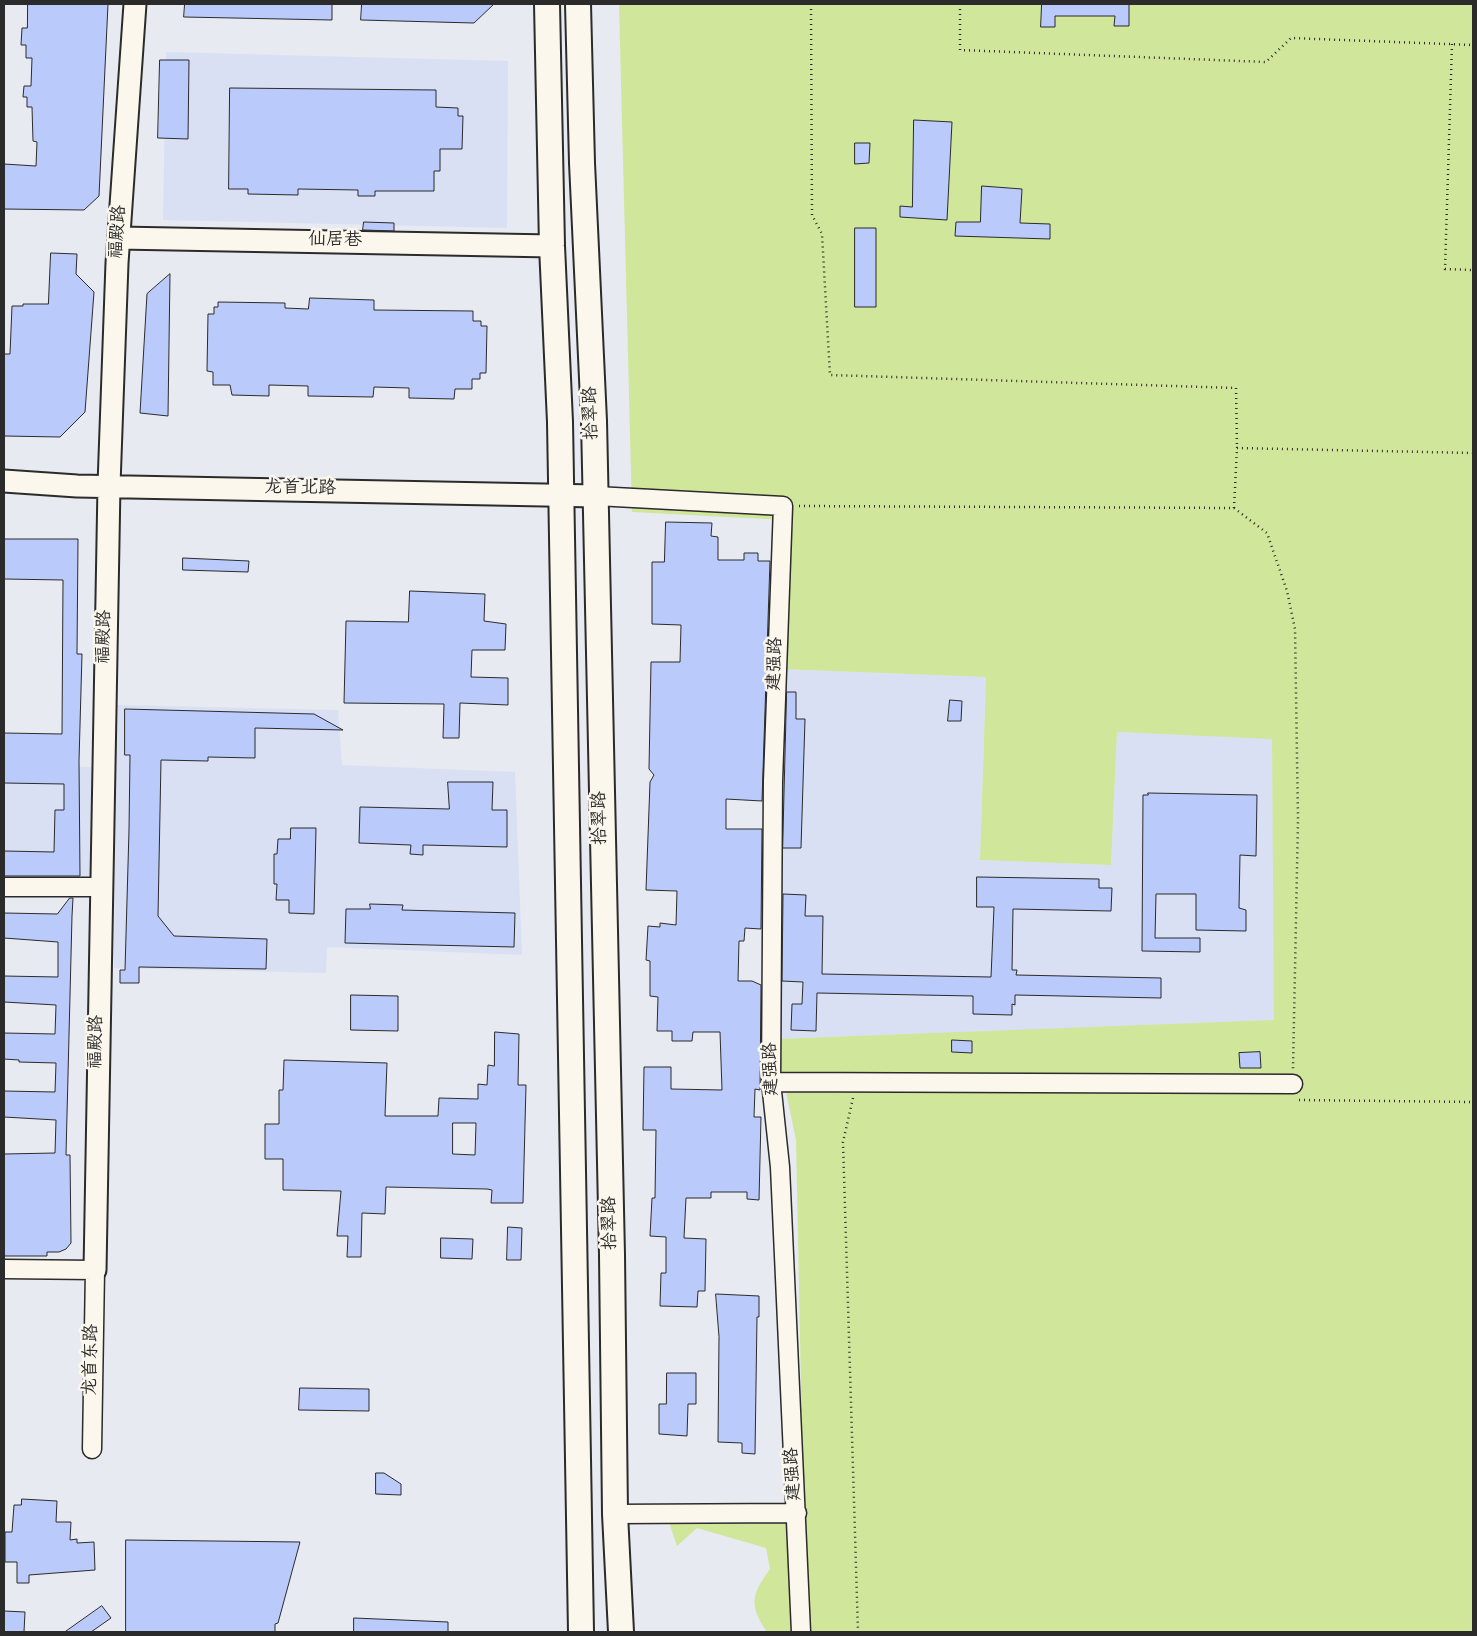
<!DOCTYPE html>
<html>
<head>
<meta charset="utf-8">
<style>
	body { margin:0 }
	#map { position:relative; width:1477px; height:1636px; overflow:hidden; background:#e7eaf0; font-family:Dekko,sans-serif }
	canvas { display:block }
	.frame { position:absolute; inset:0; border:5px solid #2b2b2b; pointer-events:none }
</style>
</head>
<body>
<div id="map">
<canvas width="1477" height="1636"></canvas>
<div class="frame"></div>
</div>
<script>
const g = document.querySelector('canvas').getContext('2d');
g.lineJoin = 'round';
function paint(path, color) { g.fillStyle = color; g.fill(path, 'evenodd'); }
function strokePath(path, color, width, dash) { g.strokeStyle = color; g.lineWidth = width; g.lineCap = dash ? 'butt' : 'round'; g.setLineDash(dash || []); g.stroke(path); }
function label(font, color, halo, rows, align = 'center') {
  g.font = font + ' Dekko,"LXGW WenKai TC",sans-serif'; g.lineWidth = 5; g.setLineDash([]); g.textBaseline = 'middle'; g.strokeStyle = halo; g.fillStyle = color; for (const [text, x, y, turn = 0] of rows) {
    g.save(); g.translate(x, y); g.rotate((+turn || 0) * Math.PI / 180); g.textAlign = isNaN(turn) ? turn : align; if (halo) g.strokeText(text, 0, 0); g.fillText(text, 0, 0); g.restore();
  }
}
paint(new Path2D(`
	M166,52L508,61L507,228L163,220Z
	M778,669L986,677L980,860L1111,865L1117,732L1272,738L1275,1021L775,1039Z
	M116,705L338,710L342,765L515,772L522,955L327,947L326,973L114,968Z
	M4,765L91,767L93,885L4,884Z`), '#d9e0f3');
paint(new Path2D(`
	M619,4H1473V1632H806L796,1140L775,1039L1274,1020L1272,739L1117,732L1111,865L980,860L986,677L778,669L784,520L632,512Z
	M668,1519H788L792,1632H767C749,1605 751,1595 770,1569L766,1548L697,1528L677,1546Z`), '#d0e69b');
const building = new Path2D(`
	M28,4H108L99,196L84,210L4,209V164L36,166L37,142L33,141L32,107H27V97H23L24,86H31L32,58H26V45H21L22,28H27Z
	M185,4H332V20L184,17Z
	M362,4H494L474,23L361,20Z
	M1042,4H1129V26H1114L1115,16H1055V27H1041Z
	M160,60H189L188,139L158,138Z
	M230,88L436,90V107L458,108V116H463L462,149H440V171H434V191H375V196H358V190L298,189V195L248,194V189H229Z
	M914,120L952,122L947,220L900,217V206L912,207Z
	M855,143H870L869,163L855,164Z
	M982,186L1022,189L1020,223L1050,224V239L955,236L956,222H980Z
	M364,222L394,223V231L363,230Z
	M855,228H876V307H855Z
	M51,253L77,254L76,274L94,292L85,412L60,437L4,436V354H10L12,306H23V304H48Z
	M170,274L168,416L140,413L147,294Z
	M310,298L374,300V310L473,311V321H481V326H487L486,373H480V379H472V389H455L454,399L409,398V388L374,387L373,397L308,396V386L269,385V396L232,395L230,385H213V372L207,371L208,314H214V307H218V302L285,303V308L308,309Z
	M666,522L712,523L711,536L718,537V560H744V553H758V561H770L762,801L726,799V829H762L761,929L745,928L744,941H739L738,981H752L761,985L760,1090L755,1089L754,1117H761L759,1200L747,1199V1192H711V1198H686L684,1238L706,1239L705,1291H698L697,1307L660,1306L661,1273H666V1237L650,1236L652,1198H655L656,1130H643L644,1067H671V1089L722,1090L720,1032H693L692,1041H672V1031H657L658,997L650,996V961L646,960L648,926L660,927V923L676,925L677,891L646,890L650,782L654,775L649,769L651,662H680L681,625L652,624V562H664Z
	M4,539H78L77,654H82L79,761L80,876H4V851L54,852L55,810H64V784L4,783V733L62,734L63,580L4,579Z
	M183,558L249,561L248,572L183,570Z
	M410,591L485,594L484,621L506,624L505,650H472L471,677L508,678V705L460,703L459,738H443L444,704L344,703L346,621L408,622Z
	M787,692H796V719H805L801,848H783Z
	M950,700L962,701L961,721H948Z
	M125,709L314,714L343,730L255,728V758L208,757V761L161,760L158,916L174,936L267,939L266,969L139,967V983H120V970H125L129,830L130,755H125Z
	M448,782H493L492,810H507V847L423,845V855L410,854L411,845L359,843L360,807L449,809Z
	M1148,793L1257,795L1256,856L1240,855L1239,908L1246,910V931L1196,930V894H1156L1155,938H1200V952L1142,951L1143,795H1148Z
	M291,828H316L314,914L289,913V900H276L277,884H274V854H277L278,839H290Z
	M977,877L1099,879V888H1112L1111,911L1013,909L1012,970H1017L1016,975L1161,978V998L1015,995V1005L1012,1004V1015L973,1014V996L817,993L816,1031L791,1030L792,1004H802L803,982L782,981L783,894L806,895L805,916H823L822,974L991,977L994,907H977Z
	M70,898H73L72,916L66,1155H70L71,1243L66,1249L59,1252H47V1256H4V1154L55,1153L56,1120L4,1117V1091L55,1092L56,1063L19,1062V1060L4,1059V1033L55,1034L56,1005L4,1002V976L58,977V942L4,938V913L57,914Z
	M370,904L403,905L402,910L515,913L514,947L345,943L346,909H370Z
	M351,995L398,996V1031L351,1030Z
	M495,1032L519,1034L518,1085H526L523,1203H491L492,1190L487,1189L386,1187L385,1214L362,1213L361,1257H347L348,1236H337L341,1191L283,1190V1159H265V1124H279V1090H283L284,1060L387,1063L385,1116H438L439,1098L478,1099V1084L487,1085L488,1065L494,1066ZM453,1123H476L475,1155L453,1154Z
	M952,1040L972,1041V1053L952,1052Z
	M1260,1052L1261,1068H1240L1239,1053Z
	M508,1227L522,1228L521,1260H507Z
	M441,1238L473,1239L472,1259L441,1258Z
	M716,1294L759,1296V1317H757L755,1454L742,1453V1443L718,1442L719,1337Z
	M667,1373H696V1404H688L687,1436L659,1434V1404H666Z
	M300,1388L369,1389V1411L299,1410Z
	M376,1473H384L401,1484V1495L376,1494Z
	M22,1499L57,1501L56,1522H71L70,1540L77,1539V1543L94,1542L95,1570L29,1575V1583H17V1562H5V1532H12L14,1505H21Z
	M126,1540L300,1542L278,1623L275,1624V1632H126Z
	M102,1606L111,1618L91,1632H65Z
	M4,1611L25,1612L24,1632H4Z
	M354,1618L448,1622V1632H354Z`);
paint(building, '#b9cafb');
strokePath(building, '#2b2b2b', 1);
const minor = new Path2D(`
	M596,496L783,506L773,781L771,1082L780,1167L801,1632
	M4,887H101
	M771,1082L1293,1084
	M4,1269L95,1270L92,1449
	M615,1514L797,1513`);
const tertiary = new Path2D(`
	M119,238L552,246
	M4,481L77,486L596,496
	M95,1270L109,485L117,263L135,4`);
const secondary = new Path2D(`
	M547,4L552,246L560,422L581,1632
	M578,4L582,163L594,421L612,1255L615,1514L621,1632`);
strokePath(minor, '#2b2b2b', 21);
strokePath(tertiary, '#2b2b2b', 25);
strokePath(secondary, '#2b2b2b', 28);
strokePath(new Path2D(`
	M811,4L812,215L822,234L830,375L1236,388L1237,448
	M960,4V50L1266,62L1291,38L1473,45
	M1452,44L1445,269L1473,270
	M799,506L1234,508L1267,533L1287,591L1295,629L1298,820L1293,1069
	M1234,508L1237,448L1473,453
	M853,1098L843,1142L858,1632
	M1299,1100L1473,1102`), '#2b2b2b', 2.5, [1, 4]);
strokePath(minor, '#fbf7ec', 18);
strokePath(tertiary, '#fbf7ec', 21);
strokePath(secondary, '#fbf7ec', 24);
label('18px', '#2b2b2b', '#fbf7ec', [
	["福殿路",120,232,-86],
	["仙居巷",335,242,1],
	["拾翠路",593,413,-92],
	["龙首北路",300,490,1],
	["福殿路",106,637,-89],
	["建强路",777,664,-88],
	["拾翠路",602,818,-91],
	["福殿路",98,1042,-89],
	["建强路",773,1069,-92],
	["拾翠路",612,1223,-91],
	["龙首东路",93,1360,-89],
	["建强路",795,1474,-93]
]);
</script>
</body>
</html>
